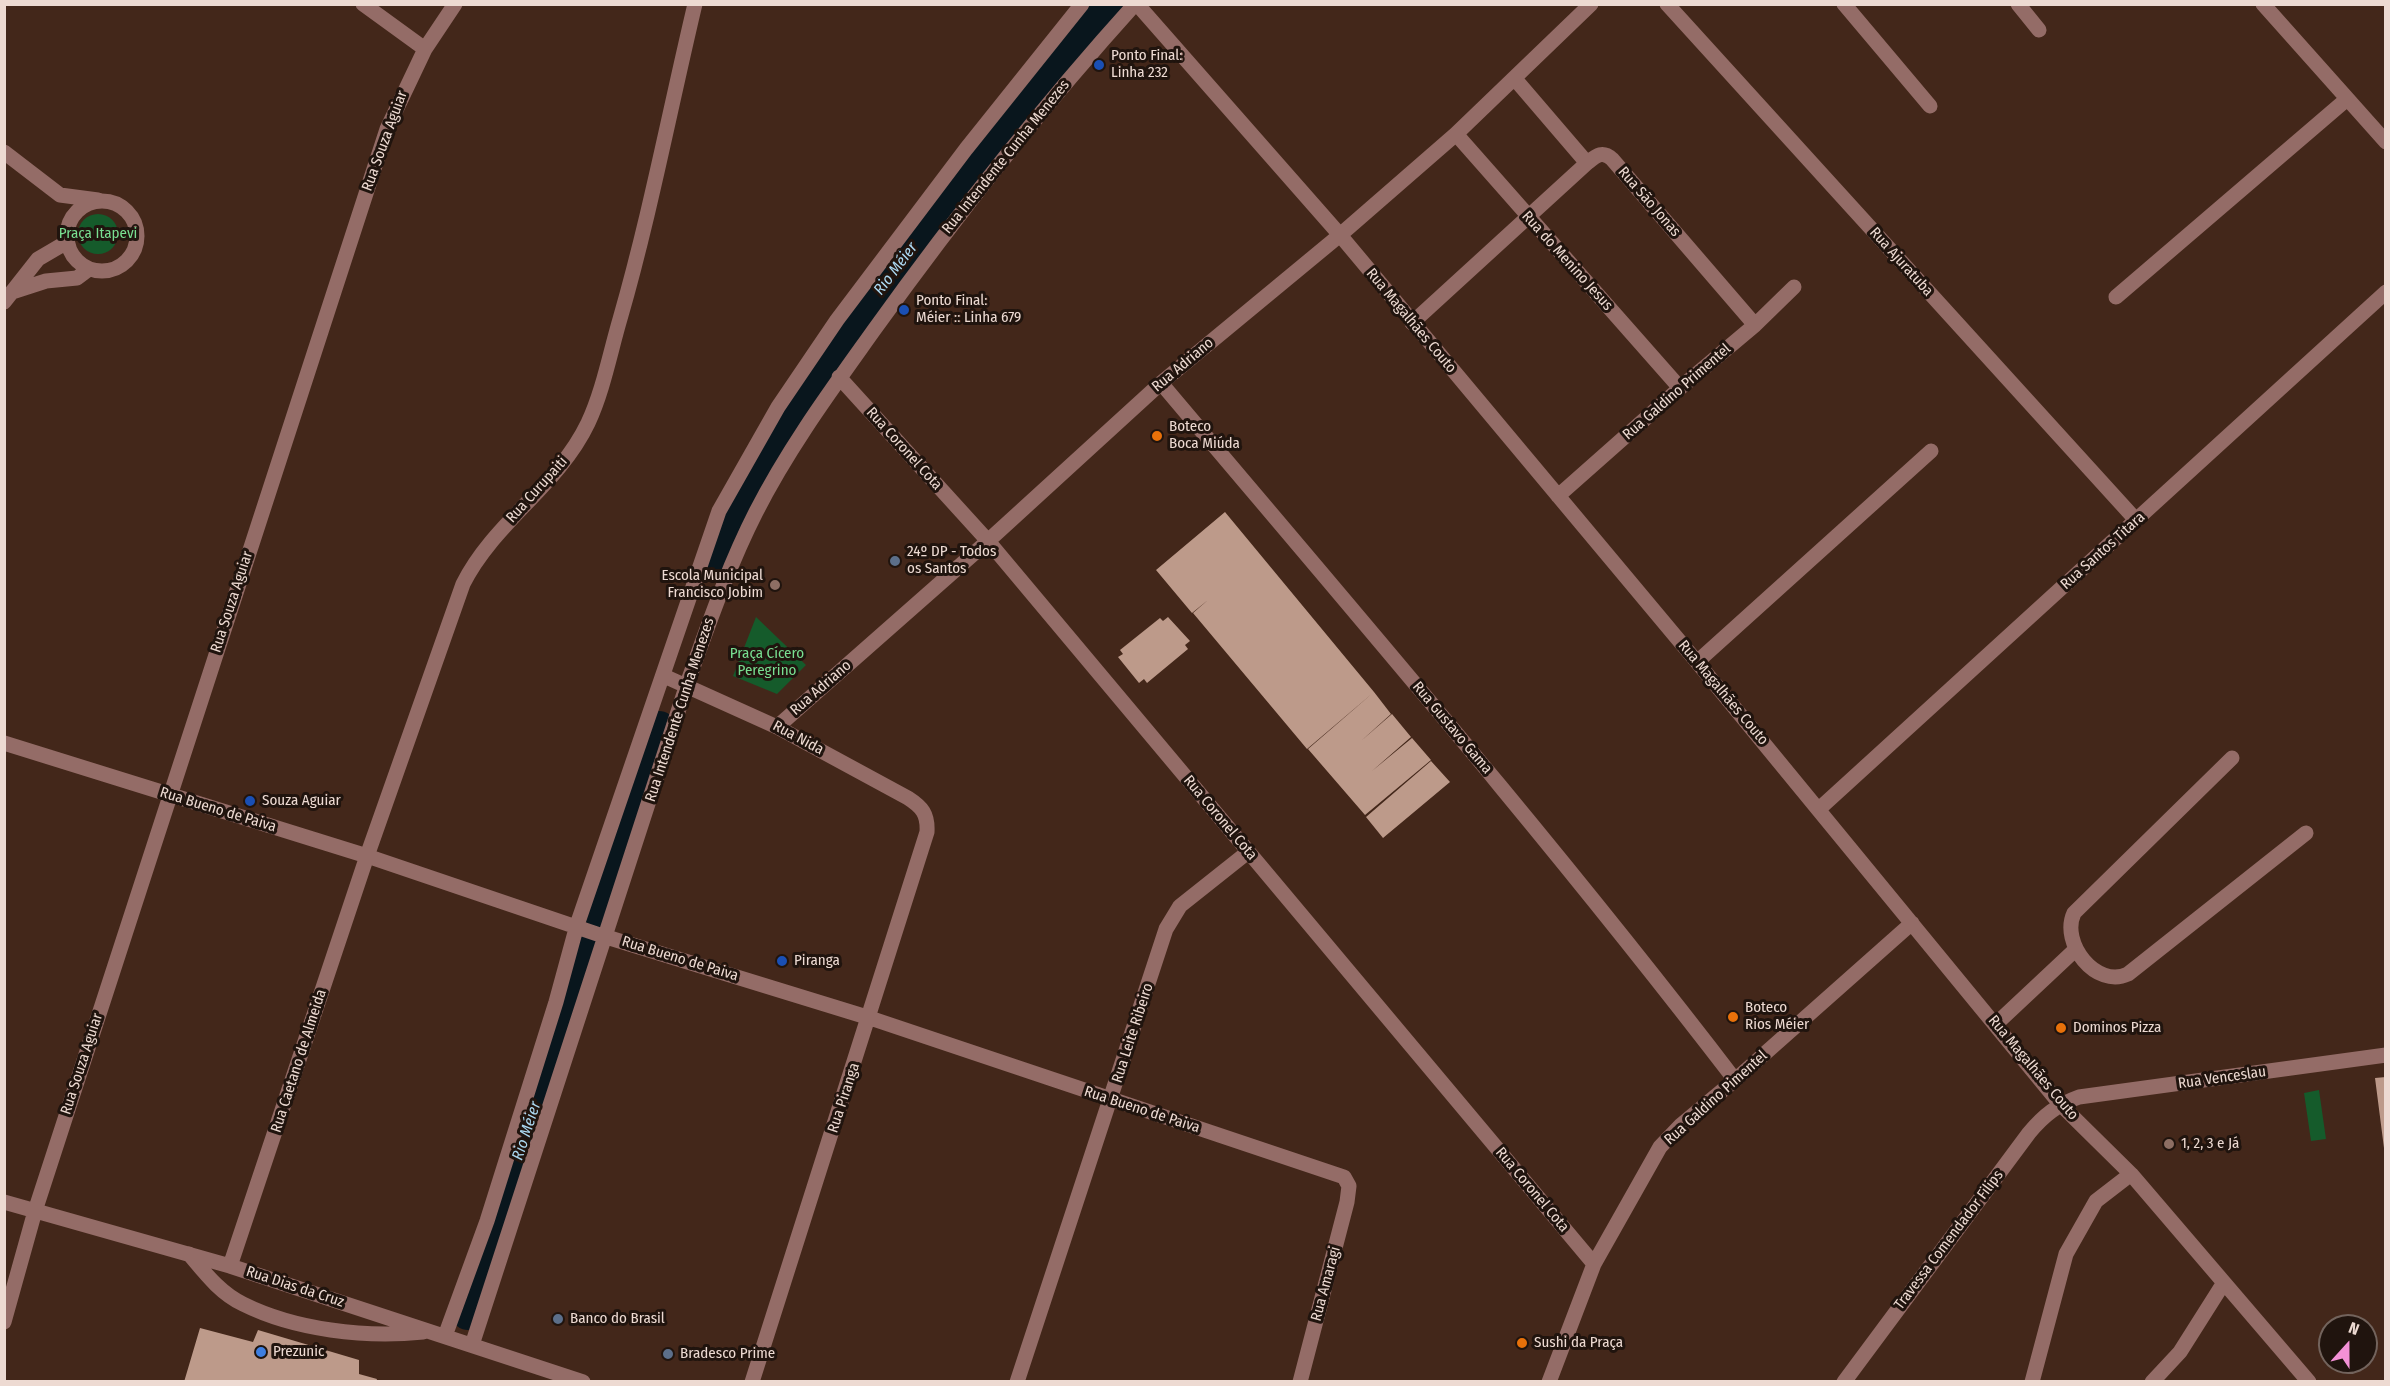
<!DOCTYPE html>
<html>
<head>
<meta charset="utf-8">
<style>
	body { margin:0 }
	#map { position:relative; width:2390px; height:1386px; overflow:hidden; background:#43271a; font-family:"Fira Sans Condensed",sans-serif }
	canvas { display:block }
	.frame { position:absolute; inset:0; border:6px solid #eddad2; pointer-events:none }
	.north { position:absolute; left:2318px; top:1314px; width:60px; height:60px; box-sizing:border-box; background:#20140e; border:2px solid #72635c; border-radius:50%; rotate:21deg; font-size:16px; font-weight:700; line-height:24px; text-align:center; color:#eddad2 }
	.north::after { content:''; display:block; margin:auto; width:21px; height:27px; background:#f391d6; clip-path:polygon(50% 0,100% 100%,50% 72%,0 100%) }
</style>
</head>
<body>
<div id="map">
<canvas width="2390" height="1386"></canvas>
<div class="frame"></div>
<div class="north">N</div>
</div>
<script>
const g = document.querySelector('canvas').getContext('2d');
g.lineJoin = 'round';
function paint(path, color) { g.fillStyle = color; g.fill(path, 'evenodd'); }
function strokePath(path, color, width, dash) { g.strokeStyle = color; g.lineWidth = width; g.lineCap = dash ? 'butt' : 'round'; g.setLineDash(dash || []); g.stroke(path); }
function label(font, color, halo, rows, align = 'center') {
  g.font = font + ' "Fira Sans Condensed",sans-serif'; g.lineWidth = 6; g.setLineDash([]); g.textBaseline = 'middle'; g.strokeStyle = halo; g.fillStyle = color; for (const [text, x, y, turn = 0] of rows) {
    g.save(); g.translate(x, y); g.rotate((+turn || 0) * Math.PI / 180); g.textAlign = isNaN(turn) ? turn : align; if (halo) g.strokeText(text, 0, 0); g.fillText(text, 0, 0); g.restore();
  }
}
paint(new Path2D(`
	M78 234a20 20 0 1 1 40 0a20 20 0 1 1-40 0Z
	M756,617L806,665L777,694L733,676Z
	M2319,1090L2326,1139L2311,1141L2304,1093Z`), '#155b2b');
strokePath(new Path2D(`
	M716,558C755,457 820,370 884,284C956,188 1031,95 1110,4
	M599,911L659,728
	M468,1313L586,948`), '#09161d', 34);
paint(new Path2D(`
	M1225,512L1374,692L1307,749L1193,613L1208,600L1192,613L1156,570Z
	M1168,617L1190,641L1185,645L1188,649L1147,683L1144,679L1139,683L1118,657L1123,654L1120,650L1160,618L1163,621Z
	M1374,692L1391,714L1361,741L1392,714L1411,737L1372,771L1412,738L1431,760L1365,815L1308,749Z
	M1431,761L1450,782L1383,838L1366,817Z
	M2386,1077V1148H2384L2375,1078Z
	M200,1328L253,1342L258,1330L359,1360V1374L377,1379L376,1382H184Z`), '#bd9a8a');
strokePath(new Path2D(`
	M363,4L425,49
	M1137,4L1340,235L1697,662L2060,1104L2131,1174L2309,1382
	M1667,4L2136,520
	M1844,4L1930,106
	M2018,4L2039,30
	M2263,4L2386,142
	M1515,79L1587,163C1596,156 1602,150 1612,159L1755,325
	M1456,134L1680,388
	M4,152L60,195L98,200
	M67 236a35 35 0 1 1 70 0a35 35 0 1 1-70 0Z
	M12,292L46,281L77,278L89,269
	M2116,297L2347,99
	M4,302L38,259L67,242
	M1412,323L1587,163
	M839,377L988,541L1594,1264
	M1161,383C1355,613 1552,841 1735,1080
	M1558,496L1680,388L1755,325L1794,287
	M1697,662L1931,451
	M664,676L777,727L908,798C922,807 928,814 927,832L752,1382
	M777,727L988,541L1161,383L1340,235L1456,134L1591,4
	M4,743L367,856L600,935L870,1018L1344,1177L1349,1186L1347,1202L1300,1382
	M2232,758L2074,913C2060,943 2096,989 2128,974L2306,833
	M1819,809L2386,292
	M1996,1024L2076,949
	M4,1202L230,1266L583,1382
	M189,1254C205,1273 220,1293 243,1304C295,1330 365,1338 423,1332
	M230,1266L367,856L463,584C494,522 558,486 588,423C603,391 610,353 620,319C650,215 670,109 695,4
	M4,1322L35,1211L387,129L425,49L455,4
	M445,1336L487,1221L556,1002L577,925L719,511L778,407L837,320L966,149L1082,4
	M472,1345L687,684C708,626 728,567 756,512C789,447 832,389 874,330C956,216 1041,108 1135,4
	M1017,1382L1166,929L1180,906L1248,852
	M1549,1382L1594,1264L1660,1147L1681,1125L1735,1080L1912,923
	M1844,1382L2029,1133C2044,1115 2057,1105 2079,1097L2386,1055
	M2032,1382L2066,1254L2096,1201L2131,1174
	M2152,1382L2180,1352L2223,1284`), '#946c67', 15);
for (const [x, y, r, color] of [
	[1099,65,6,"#1a4fb4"],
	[904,310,6,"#1a4fb4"],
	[1157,436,6,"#e8710a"],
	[895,561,6,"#5c6f8a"],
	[775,585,6,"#8d6e63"],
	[250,801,6,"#1a4fb4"],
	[782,961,6,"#1a4fb4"],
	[1733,1017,6,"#e8710a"],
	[2061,1028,6,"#e8710a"],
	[2169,1144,6,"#8d6e63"],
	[558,1319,6,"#5c6f8a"],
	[1522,1343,6,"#e8710a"],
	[261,1352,6,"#3f7fe0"],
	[668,1354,6,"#5c6f8a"]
]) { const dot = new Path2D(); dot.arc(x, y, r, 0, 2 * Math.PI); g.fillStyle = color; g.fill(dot); strokePath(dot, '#20140e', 2); }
label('15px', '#eddad2', '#20140e', [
	["Ponto Final:",1111,56],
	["Linha 232",1111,73],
	["Ponto Final:",916,301],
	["Méier :: Linha 679",916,318],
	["Boteco",1169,427],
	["Boca Miúda",1169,444],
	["24º DP - Todos",907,552],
	["os Santos",907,569],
	["Escola Municipal",763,576,"right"],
	["Francisco Jobim",763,593,"right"],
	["Souza Aguiar",262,801],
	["Piranga",794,961],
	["Boteco",1745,1008],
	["Rios Méier",1745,1025],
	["Dominos Pizza",2073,1028],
	["1, 2, 3 e Já",2181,1144],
	["Banco do Brasil",570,1319],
	["Sushi da Praça",1534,1343],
	["Prezunic",273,1352],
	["Bradesco Prime",680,1354]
], 'left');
label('15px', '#eddad2', '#20140e', [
	["Rua Souza Aguiar",385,141,-70],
	["Rua Intendente Cunha Menezes",1006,157,-51],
	["Rua São Jonas",1649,202,49],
	["Rua do Menino Jesus",1567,261,48],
	["Rua Ajuratuba",1901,262,48],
	["Rua Magalhães Couto",1411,321,50],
	["Rua Adriano",1183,365,-40],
	["Rua Galdino Primentel",1677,392,-41],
	["Rua Coronel Cota",904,449,48],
	["Rua Curupaiti",537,490,-48],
	["Rua Santos Titara",2103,551,-42],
	["Rua Souza Aguiar",232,602,-72],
	["Rua Adriano",821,688,-41],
	["Rua Magalhães Couto",1723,693,50],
	["Rua Intendente Cunha Menezes",680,710,-72],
	["Rua Gustavo Gama",1452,728,50],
	["Rua Nida",798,738,28],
	["Rua Bueno de Paiva",218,810,17],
	["Rua Coronel Cota",1220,818,50],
	["Rua Bueno de Paiva",680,959,17],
	["Rua Leite Ribeiro",1133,1033,-72],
	["Rua Caetano de Almeida",299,1061,-72],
	["Rua Souza Aguiar",82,1064,-72],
	["Rua Magalhães Couto",2033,1068,50],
	["Rua Venceslau",2222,1078,-8],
	["Rua Piranga",844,1098,-72],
	["Rua Galdino Pimentel",1716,1098,-42],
	["Rua Bueno de Paiva",1142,1110,18],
	["Rua Coronel Cota",1532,1190,50],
	["Travessa Comendador Filips",1949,1240,-53],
	["Rua Amaragi",1326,1284,-75],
	["Rua Dias da Cruz",295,1287,18]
]);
label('15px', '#78df91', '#20140e', [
	["Praça Itapevi",98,234],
	["Praça Cícero",767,654],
	["Peregrino",767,671]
]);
label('italic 16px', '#abd8f1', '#20140e', [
	["Rio Méier",896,269,-53],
	["Rio Méier",527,1131,-72]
]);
</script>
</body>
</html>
